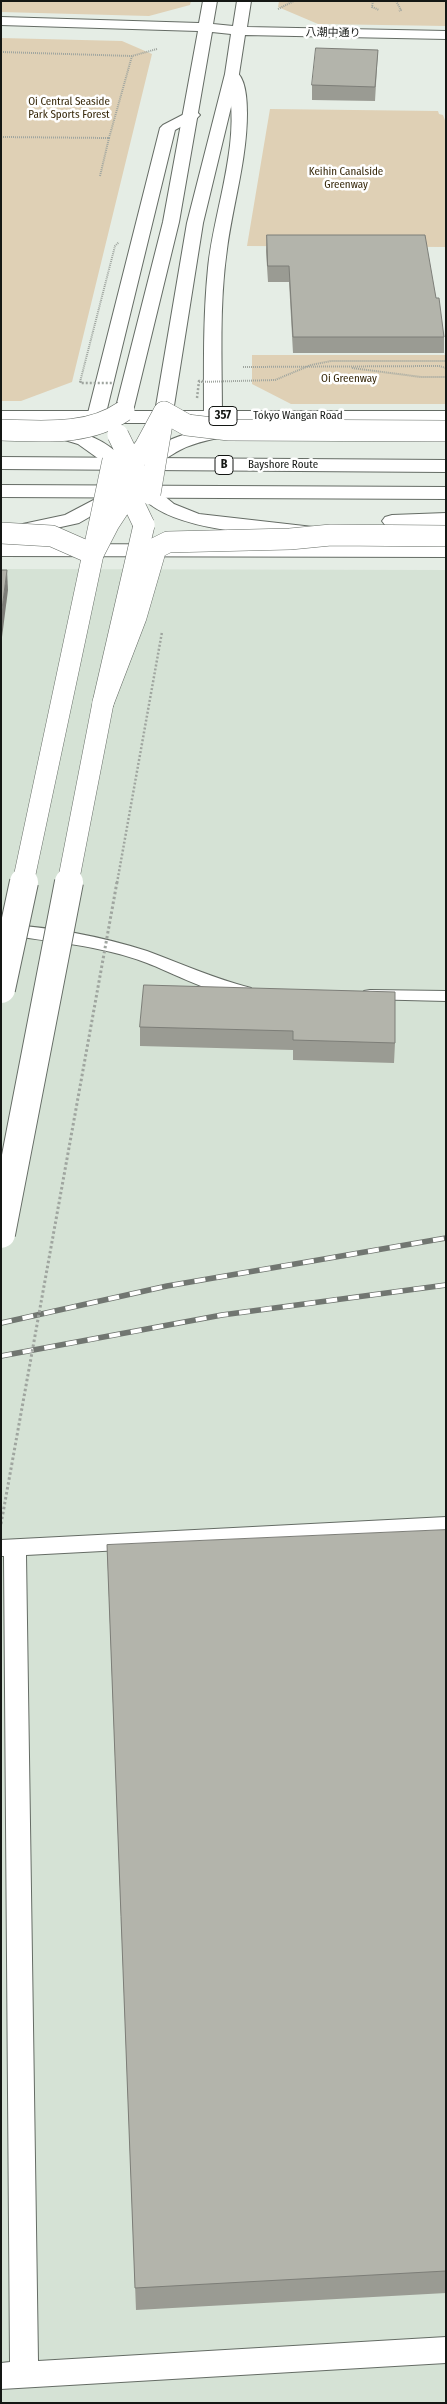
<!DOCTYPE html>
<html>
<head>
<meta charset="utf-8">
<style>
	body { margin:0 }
	#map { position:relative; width:447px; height:2404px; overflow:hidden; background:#e5ede5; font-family:"Fira Sans Condensed",sans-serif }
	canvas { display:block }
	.frame { position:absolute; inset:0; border:2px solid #141714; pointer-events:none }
</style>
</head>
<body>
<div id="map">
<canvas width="447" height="2404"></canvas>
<div class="frame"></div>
</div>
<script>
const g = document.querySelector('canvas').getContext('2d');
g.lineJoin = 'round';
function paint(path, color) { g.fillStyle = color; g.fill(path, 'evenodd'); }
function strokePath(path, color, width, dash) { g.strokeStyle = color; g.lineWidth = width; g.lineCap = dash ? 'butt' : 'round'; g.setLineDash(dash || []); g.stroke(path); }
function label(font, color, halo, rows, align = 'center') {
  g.font = font + ' "Fira Sans Condensed","Noto Sans JP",sans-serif'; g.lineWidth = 5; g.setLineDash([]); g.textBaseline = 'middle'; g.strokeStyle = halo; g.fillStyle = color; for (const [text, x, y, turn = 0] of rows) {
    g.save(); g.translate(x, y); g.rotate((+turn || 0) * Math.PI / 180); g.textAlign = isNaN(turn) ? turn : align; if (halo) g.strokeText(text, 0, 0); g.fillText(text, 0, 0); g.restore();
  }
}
paint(new Path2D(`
	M1,569L446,570V2403H1Z`), '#d5e2d5');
paint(new Path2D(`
	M1,1H191L190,5L149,16L1,12Z
	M279,1H446V26L318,24L278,7Z
	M1,38L122,41L152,54L72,382L21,401H1Z
	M270,109L438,111L439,114L443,115L446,123V247L247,246Z
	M252,355H446V404H291L252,384Z`), '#dfd0b5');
const service = new Path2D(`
	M1,924C49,927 101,936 147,951C182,964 215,979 251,988L254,992L251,996C227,1002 171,972 147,963C100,945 50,942 1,934Z
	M370,990L446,991V1001L364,999L361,995L364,991Z
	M446,1517V1533L26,1555L38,2361L446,2337V2363L1,2389V2363L10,2362L4,1556H1V1540Z`);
const minor = new Path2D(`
	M232,70C246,73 247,101 247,113C247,159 233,204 227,249C219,304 222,361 222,416L220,420H206L204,416C204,367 203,317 208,268C214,207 245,134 225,74Z
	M192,110L197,112L200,115L197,118L175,130L105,417L103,421H89L87,417L160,128L163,125Z`);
const tertiary = new Path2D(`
	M203,1H217L213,24L233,26L237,1H251L247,27L446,31V39L245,35L239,74L203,223L173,412L171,416H157L155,412L187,223L225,74L231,34L212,32L179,222L133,411L131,415H117L115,411L163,222L198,31L1,25V17L199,23Z`);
const trunk = new Path2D(`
	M1,411H446V423H1Z
	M52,424C77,431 107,438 123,460L120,464H106L78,444L45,434L43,430L45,426Z
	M229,424L236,426L238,430L236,434C216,439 197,441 180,450C168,456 161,465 148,462L145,458C161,436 205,429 229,424Z
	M150,488L157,490L174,504L199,514L322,528L329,530L332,534L329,538L322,540C276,535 167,533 140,494L143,490Z
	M105,494L112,496L115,500L112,504L79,523L11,538L4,536L1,532L4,528L65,515Z
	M1,544L446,545V557L1,556Z`);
const motorway = new Path2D(`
	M1,457L446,460V472L1,469Z
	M1,485L446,487V499L1,497Z
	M446,513V525L392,527L385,525L382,521L385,517L392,515Z`);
strokePath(service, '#656c65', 2);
strokePath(minor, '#656c65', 2);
strokePath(tertiary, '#656c65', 2);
strokePath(trunk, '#656c65', 2);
strokePath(motorway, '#656c65', 2);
strokePath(new Path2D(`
	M373,1L372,7L379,10
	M396,1L401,10L399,11
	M278,9L294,1
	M1,52L132,56L157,49
	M1,137L109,138L132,56
	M100,176L109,138
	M243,367L439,366L446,368
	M352,368L421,377H446`), '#9fa59f', 2, [1, 1]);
paint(service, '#fff');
paint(minor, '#fff');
paint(tertiary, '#fff');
paint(trunk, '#fff');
paint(motorway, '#fff');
const rail = new Path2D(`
	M1,1323L167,1286L446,1238
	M1,1356L222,1315L446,1285`);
strokePath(rail, '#717671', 5.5);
strokePath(rail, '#fff', 4, [11]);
const tertiaryBridgeFar1 = new Path2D(`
	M150,494L164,412
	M23,883L113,460
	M68,883L103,703L144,525`);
const tertiaryBridge = new Path2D(`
	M1,989L24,882
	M1,1234L69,882`);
const trunkBridge = new Path2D(`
	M1,430C43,431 88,436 124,411
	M118,435L139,478
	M121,477L144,525
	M105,500L145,447L164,412L187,425L229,430L446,431
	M1,533L52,536L93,554L109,523L132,488
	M103,703L136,617L156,548L168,542L290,539L331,535L446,536`);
strokePath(tertiaryBridgeFar1, '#656c65', 22, []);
strokePath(tertiaryBridge, '#656c65', 30, []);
strokePath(trunkBridge, '#656c65', 22, []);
strokePath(new Path2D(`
	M80,382L115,246L119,242
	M199,382L275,380L311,365L331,361H446`), '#9fa59f', 2, [1, 1]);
strokePath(new Path2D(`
	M81,381L80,383H112
	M197,398L199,381H206
	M117,883L162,632`), '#9fa59f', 2.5, [2, 2]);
strokePath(new Path2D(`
	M1,1524L117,882`), '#9fa59f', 3, [2.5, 2.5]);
strokePath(tertiaryBridgeFar1, '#fff', 21);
strokePath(tertiaryBridge, '#fff', 28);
strokePath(trunkBridge, '#fff', 21);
paint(new Path2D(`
	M378,50L375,101L312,100V85Z
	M267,235L436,298L444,337V353H293L289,282H268L266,251Z
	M144,985L395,1043L394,1063L293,1060V1050L140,1046V1027Z
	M446,1530V2293L136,2310L107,1545Z`), '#9a9b93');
paint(new Path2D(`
	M7,570L8,590L1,645V617Z`), '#7d7e78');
const building = new Path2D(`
	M316,48L378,50L375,87L312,85Z
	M267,235H425L436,298H439L444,337H293L289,266H268Z
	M1,570H7L1,617Z
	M144,985L395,992V1043L293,1040V1031L140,1027Z
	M446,1530V2271L135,2288L107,1545Z`);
paint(building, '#b3b4ab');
strokePath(building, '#7d7e78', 1);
label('11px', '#141714', '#fff', [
	["八潮中通り",333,33,1],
	["Tokyo Wangan Road",298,416],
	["Bayshore Route",283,465]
]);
label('11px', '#37280a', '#fff', [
	["Oi Central Seaside",69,102],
	["Park Sports Forest",69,115],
	["Keihin Canalside",346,172],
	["Greenway",346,185],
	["Oi Greenway",349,379]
]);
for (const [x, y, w] of [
	[223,416,28],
	[224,465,18]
]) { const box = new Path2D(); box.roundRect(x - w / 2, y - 9.5, w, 19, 4); g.fillStyle = '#fff'; g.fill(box); strokePath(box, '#141714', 1); }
label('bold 12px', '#141714', null, [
	["357",223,416],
	["B",224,465]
]);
</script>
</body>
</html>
